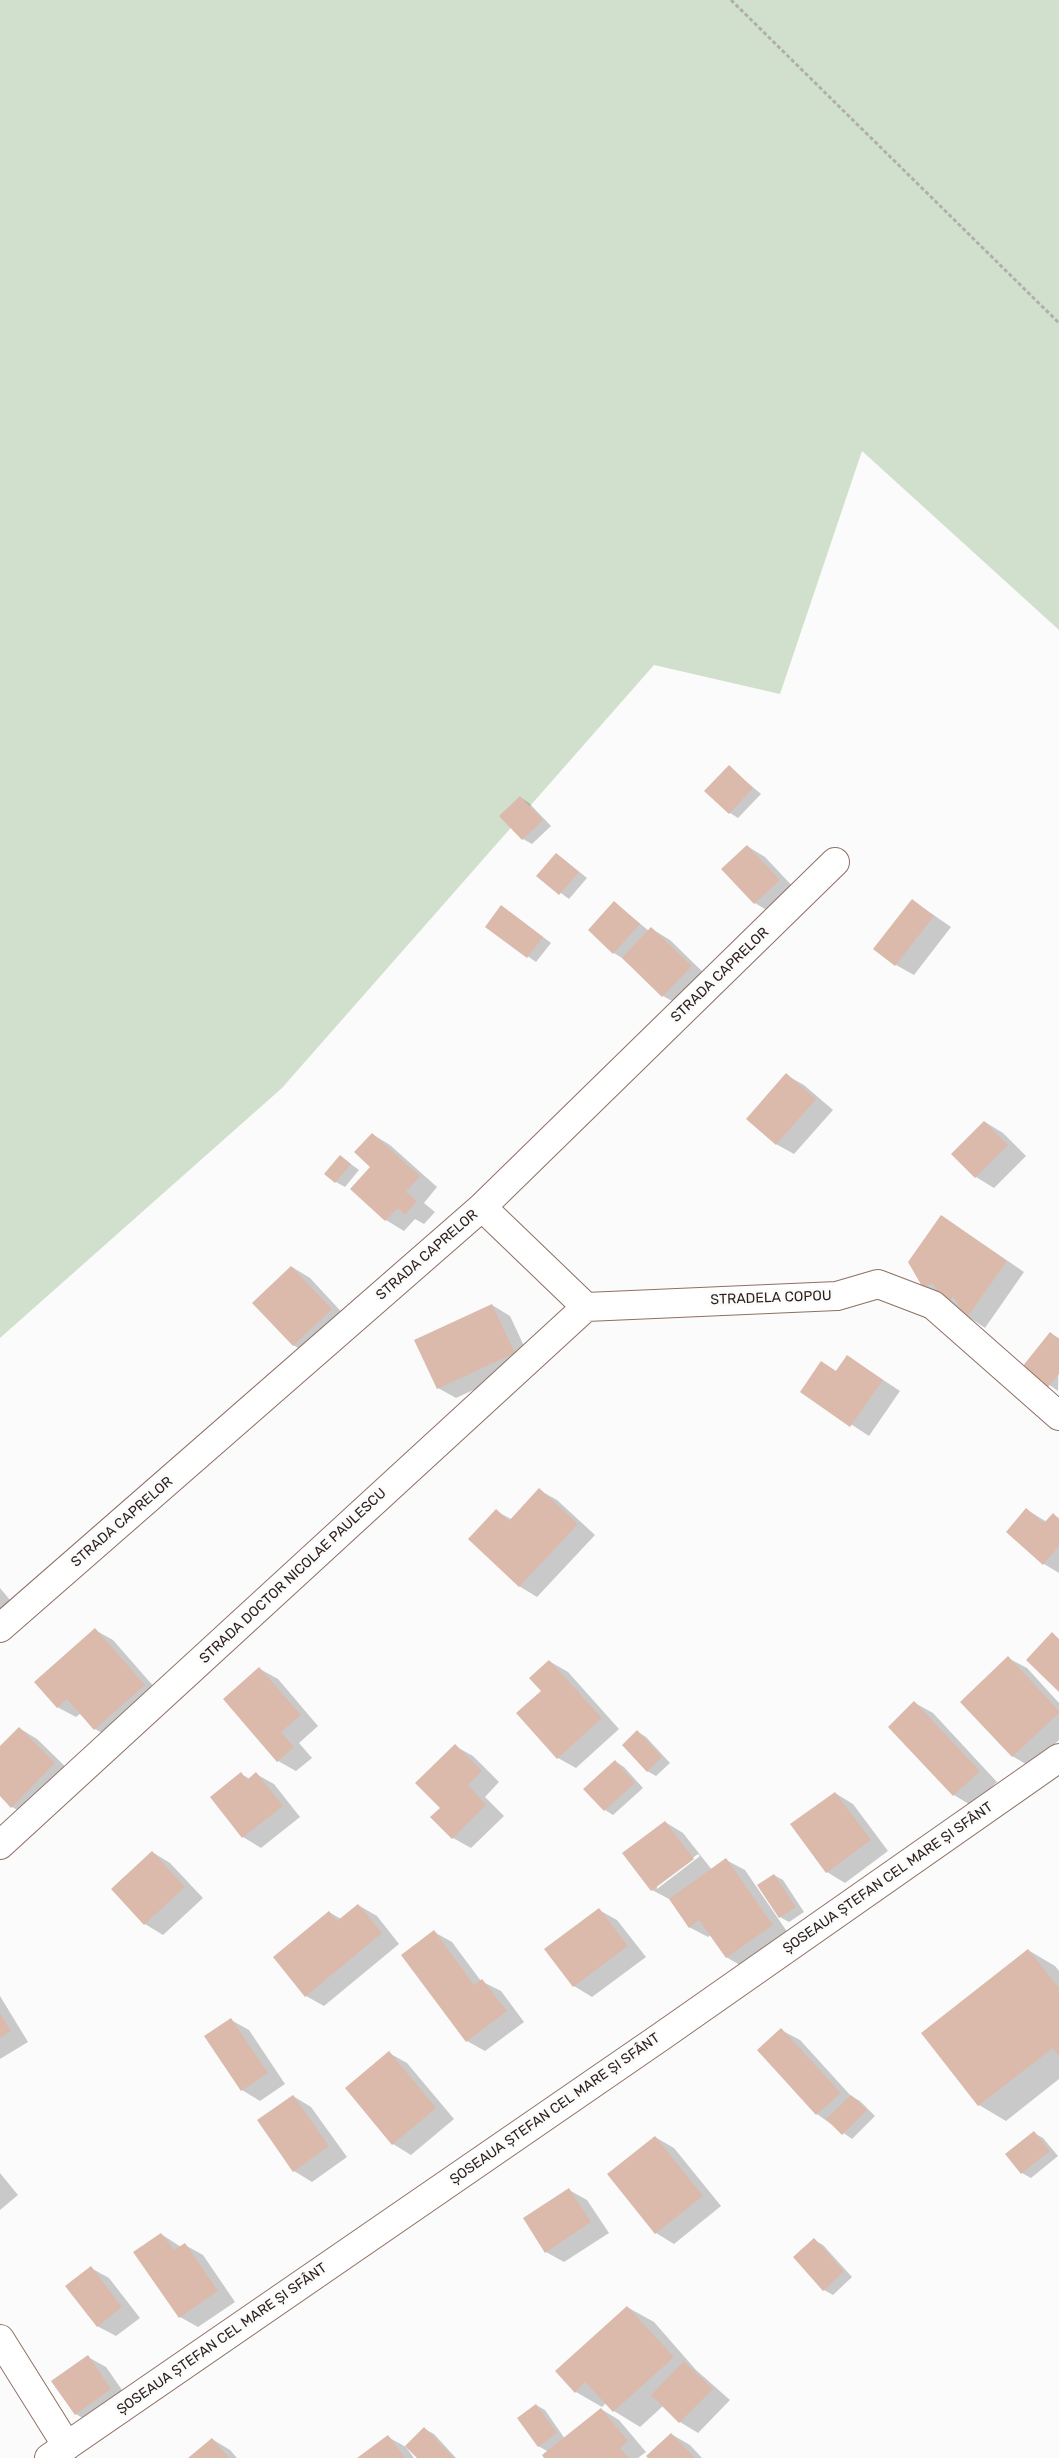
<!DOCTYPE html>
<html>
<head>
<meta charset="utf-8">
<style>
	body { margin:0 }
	canvas { display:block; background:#fbfbfb }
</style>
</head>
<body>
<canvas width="1059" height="2458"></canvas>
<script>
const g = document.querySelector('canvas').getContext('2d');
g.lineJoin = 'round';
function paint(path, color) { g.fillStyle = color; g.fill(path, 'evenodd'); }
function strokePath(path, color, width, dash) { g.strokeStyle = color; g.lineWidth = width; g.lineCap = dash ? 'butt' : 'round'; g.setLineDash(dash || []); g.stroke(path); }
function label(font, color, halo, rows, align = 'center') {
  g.font = font + ' Rubik,sans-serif'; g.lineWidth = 5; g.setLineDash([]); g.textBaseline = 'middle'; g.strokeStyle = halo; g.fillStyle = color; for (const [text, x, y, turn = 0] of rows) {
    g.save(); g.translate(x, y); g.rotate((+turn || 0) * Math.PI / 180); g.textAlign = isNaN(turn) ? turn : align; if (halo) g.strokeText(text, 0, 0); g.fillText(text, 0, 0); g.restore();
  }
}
paint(new Path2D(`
	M0,0H1059V630L862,451L780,694L654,665L282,1088L0,1338Z`), '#d1e0cc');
paint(new Path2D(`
	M729,767L761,794L738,818L730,813Z
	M520,797L529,803L551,826L532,844L523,839Z
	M747,846L765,857L797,891L773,914L755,903Z
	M557,854L587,878L569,899L538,876Z
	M912,900L951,927L914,975L896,965Z
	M614,902L649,931L652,929L670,940L709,978L681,1006L663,996L622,958L614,953Z
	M510,912L551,943L536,962L486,927Z
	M786,1075L804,1085L833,1110L794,1154L776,1144Z
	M985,1122L1003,1133L1026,1156L994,1188L976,1177Z
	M372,1134L390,1145L437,1187L424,1203L435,1212L424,1224L415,1219L404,1231L386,1220L352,1189L372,1166Z
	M340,1156L359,1170L345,1187L336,1182Z
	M942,1216L1024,1272L985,1328L924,1287Z
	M292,1267L310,1278L349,1320L312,1356L293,1345Z
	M492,1305L510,1316L532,1363L456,1398L438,1388Z
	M1050,1334L1059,1338L1058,1391L1024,1367Z
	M847,1356L900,1391L869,1436L802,1392L836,1371Z
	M539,1490L557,1500L595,1535L537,1597L519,1586L496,1511L511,1519Z
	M1027,1510L1047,1522L1053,1515L1059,1518V1573L1044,1564Z
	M0,1588L15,1606L0,1619Z
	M95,1630L113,1640L162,1696L113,1739L95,1729L81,1713L76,1717L57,1707Z
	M1008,1658L1027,1668L1059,1703V1740L1031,1767L1012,1756Z
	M549,1661L568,1672L619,1729L576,1768L558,1758L542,1691Z
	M260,1669L278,1679L318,1726L299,1743L312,1758L296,1771L278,1761Z
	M915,1703L933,1713L997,1782L972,1806L954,1795L889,1727Z
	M19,1728L37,1739L73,1774L30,1817L12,1807L0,1794V1748Z
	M638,1732L646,1737L670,1763L656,1776L647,1771Z
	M455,1746L473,1756L499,1782L485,1797L504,1816L471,1848L453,1838L441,1808Z
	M615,1761L624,1767L643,1788L613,1815L605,1810Z
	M241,1774L250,1779L256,1774L274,1784L300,1817L261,1848L243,1837L212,1798Z
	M835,1793L853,1804L888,1851L845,1883L827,1872Z
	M665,1822L683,1833L712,1870L726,1860L745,1870L790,1936L745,1968L726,1957L711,1935L708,1937L689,1927L671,1900L652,1890ZM698,1854L700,1856L657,1889V1885Z
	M152,1852L170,1863L203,1898L163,1935L145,1924L112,1889Z
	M774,1875L783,1880L804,1912L789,1922L780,1917Z
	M358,1905L377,1916L399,1944L324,2006L306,1996L329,1912L341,1919Z
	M599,1910L617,1920L646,1957L592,1997L574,1986L546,1949Z
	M434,1932L452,1942L481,1981L501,1991L524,2022L485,2051L467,2041Z
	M1028,1950L1055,1966L1059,1971V2079L1006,2121L979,2105L923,2033Z
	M0,1996L28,2042L0,2059Z
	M231,2020L249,2030L285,2084L260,2101L242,2090Z
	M781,2030L800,2040L851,2096L860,2101L875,2116L852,2139L817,2114L758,2051Z
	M389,2053L407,2063L454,2119L411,2155L393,2144L347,2088Z
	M293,2096L311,2107L347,2157L312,2182L294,2171Z
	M1034,2133L1043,2138L1058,2156L1031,2178L1022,2173Z
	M655,2137L674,2148L721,2206L674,2244L656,2233Z
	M0,2173L18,2195L0,2210Z
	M569,2190L587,2200L609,2233L564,2262L546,2252Z
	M161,2234L181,2247L185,2245L203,2255L235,2302L198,2327L180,2317Z
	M814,2240L823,2245L852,2277L833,2295L824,2290Z
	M91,2268L109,2278L140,2318L116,2336L97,2326Z
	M627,2307L654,2322L696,2370L730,2400L698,2433L680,2422L663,2406L640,2427L614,2411L606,2403L602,2407L576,2392Z
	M88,2357L106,2367L129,2400L94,2425L76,2414Z
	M536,2405L545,2410L565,2439L601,2409L619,2420L646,2452L638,2458H546L549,2452L538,2446Z
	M425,2429L434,2434L456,2458H419L407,2446L406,2447L414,2458H359L388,2437L406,2447Z
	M671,2434L690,2445L702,2458H650Z
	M212,2439L230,2450L237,2458H190Z`), '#0003');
paint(new Path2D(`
	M729,765L753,788L729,814L704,791Z
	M520,796L543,820L522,840L499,816Z
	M747,845L780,880L754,904L721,869Z
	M556,853L579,872L559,895L536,876Z
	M912,899L934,916L895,966L873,949Z
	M614,901L640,924L613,954L588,930Z
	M501,905L543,937L527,958L485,927Z
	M651,927L692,966L662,997L622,958Z
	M786,1073L816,1099L776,1145L746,1119Z
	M984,1121L1008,1145L975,1178L951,1154Z
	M372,1133L420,1176L406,1192L417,1201L405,1215L398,1208L385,1221L350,1189L370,1167L354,1152Z
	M340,1155L351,1164L335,1183L324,1174Z
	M941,1215L1007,1261L966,1319L953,1296L948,1306L932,1283L923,1288L908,1262Z
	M291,1266L332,1309L293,1346L252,1303Z
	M492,1304L515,1353L437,1389L414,1340Z
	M1050,1332L1059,1339V1374L1048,1387L1022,1367Z
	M847,1355L883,1380L850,1427L800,1392L821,1361L836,1371Z
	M539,1488L578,1524L519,1587L468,1539L496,1509L509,1521Z
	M1026,1508L1044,1523L1053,1513L1059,1519V1546L1043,1565L1006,1532Z
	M95,1628L145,1685L94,1730L67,1699L57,1708L34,1682Z
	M1052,1632L1059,1639V1692L1026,1660Z
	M1008,1656L1059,1711V1713L1012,1757L960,1702Z
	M549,1660L602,1718L557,1759L516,1713L541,1691L529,1678Z
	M259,1667L301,1715L281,1732L294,1747L277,1762L223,1699Z
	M914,1701L980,1771L953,1796L888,1727Z
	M19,1727L55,1763L11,1808L0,1796V1746Z
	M637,1730L662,1757L647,1772L622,1745Z
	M455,1744L482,1771L468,1785L486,1805L452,1839L430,1817L440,1808L415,1783Z
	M615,1760L635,1783L604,1811L583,1789Z
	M241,1772L247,1780L256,1772L283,1806L242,1838L210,1797Z
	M835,1792L871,1840L826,1873L790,1824Z
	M665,1821L694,1859L651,1891L622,1853Z
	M152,1851L185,1887L144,1925L111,1889Z
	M726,1858L773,1925L726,1958L699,1920L689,1928L669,1899Z
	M774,1874L796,1907L779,1918L757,1885Z
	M358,1904L382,1933L305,1997L273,1957L329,1911L337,1921Z
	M599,1908L628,1946L573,1987L544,1949Z
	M434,1930L474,1985L482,1979L507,2011L466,2042L401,1955Z
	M1028,1949L1059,1988V2056L1053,2048L978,2106L921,2033Z
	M0,2013L11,2031L0,2038Z
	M231,2018L268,2073L241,2091L204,2036Z
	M781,2028L841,2093L816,2115L757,2050Z
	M389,2051L436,2108L392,2145L345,2088Z
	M293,2095L329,2146L293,2172L257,2120Z
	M851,2095L867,2110L842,2135L826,2119Z
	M1034,2131L1050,2151L1021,2174L1005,2154Z
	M655,2136L703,2196L655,2234L607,2174Z
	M569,2188L591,2222L545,2253L523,2218Z
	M161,2233L174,2250L185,2243L218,2291L179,2318L133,2252Z
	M814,2238L844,2271L823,2291L793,2257Z
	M91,2266L122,2307L97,2327L65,2286Z
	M627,2306L674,2357L613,2412L585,2382L575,2393L555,2371Z
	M88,2355L111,2389L75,2415L51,2381Z
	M684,2361L713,2389L679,2423L651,2395Z
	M536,2404L557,2433L538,2447L517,2418Z
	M601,2408L628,2441L620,2448L629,2458H544L542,2455Z
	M424,2427L454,2458H417L405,2446Z
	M671,2433L695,2458H648L646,2456Z
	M388,2435L405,2458H357Z
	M212,2438L229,2458H188Z`), '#dbbaac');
const minor = new Path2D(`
	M482,1207L586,1307
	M586,1307L837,1296L878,1284L933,1305L1059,1416
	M0,1628L482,1207L835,862
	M0,1845L586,1307
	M0,2339L67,2446
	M49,2458L662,2036L1059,1758`);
strokePath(minor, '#8e7063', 30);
strokePath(new Path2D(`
	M731,0L1059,323`), '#b2aeac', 3, [4, 2.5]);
strokePath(minor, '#fff', 28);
label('14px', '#2b1f1a', '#fbfbfb', [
	["STRADA CAPRELOR",720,975,-44],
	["STRADA CAPRELOR",427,1255,-41],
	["STRADELA COPOU",771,1298,-2],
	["STRADA CAPRELOR",122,1522,-41],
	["STRADA DOCTOR NICOLAE PAULESCU",293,1576,-43],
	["ȘOSEAUA ȘTEFAN CEL MARE ȘI SFÂNT",888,1878,-35],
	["ȘOSEAUA ȘTEFAN CEL MARE ȘI SFÂNT",555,2109,-35],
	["ȘOSEAUA ȘTEFAN CEL MARE ȘI SFÂNT",222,2339,-35]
]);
</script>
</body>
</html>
